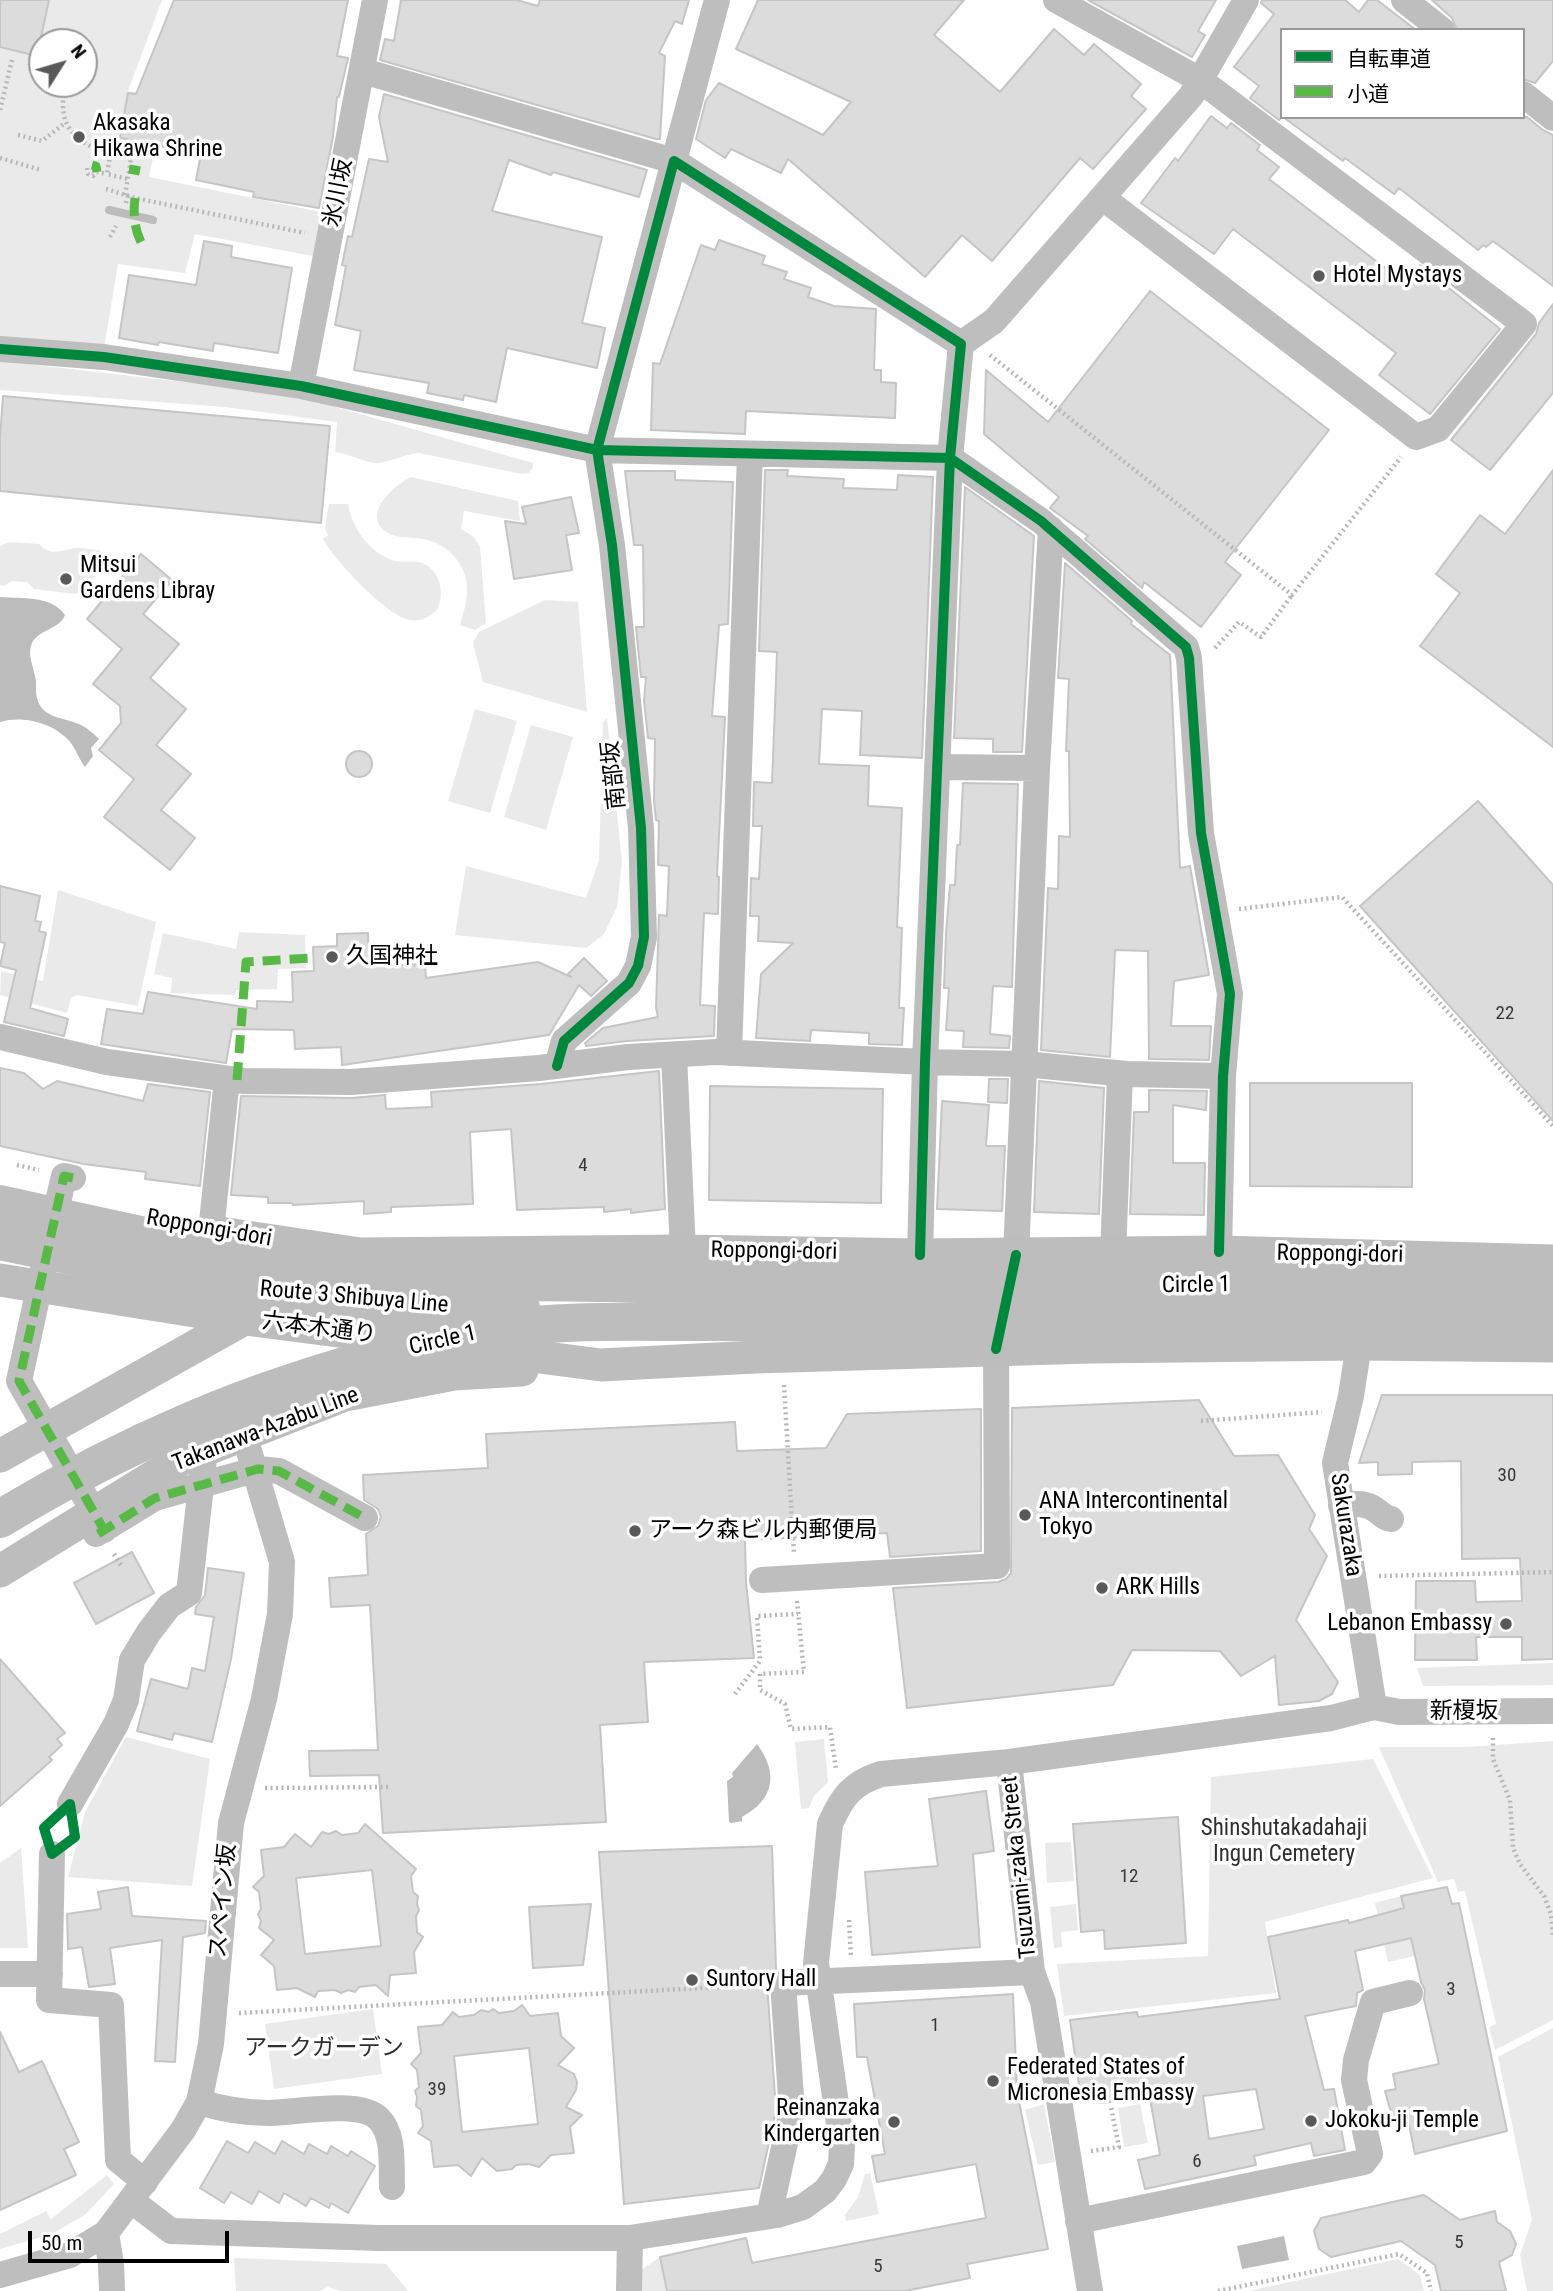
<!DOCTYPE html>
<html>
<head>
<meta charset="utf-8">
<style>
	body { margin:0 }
	#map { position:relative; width:1553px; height:2291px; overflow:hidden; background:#fff; font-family:"Roboto Condensed","Noto Sans JP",sans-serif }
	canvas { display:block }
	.legend { position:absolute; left:1280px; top:28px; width:245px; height:91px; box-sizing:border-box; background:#fff; border:2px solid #999; margin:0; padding:9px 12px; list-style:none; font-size:21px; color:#000 }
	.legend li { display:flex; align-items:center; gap:14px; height:35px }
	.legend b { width:35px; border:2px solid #999 }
	.north { position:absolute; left:28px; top:28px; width:70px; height:70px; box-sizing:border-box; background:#fff; border:2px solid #999; border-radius:50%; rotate:53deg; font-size:19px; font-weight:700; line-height:28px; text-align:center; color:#000 }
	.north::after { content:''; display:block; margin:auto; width:24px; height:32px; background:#595959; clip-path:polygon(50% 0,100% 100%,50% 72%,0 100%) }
	.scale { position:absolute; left:28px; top:2231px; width:201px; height:32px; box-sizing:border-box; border:4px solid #000; border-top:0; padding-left:9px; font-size:21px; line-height:24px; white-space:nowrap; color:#000; -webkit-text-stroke:5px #fff; paint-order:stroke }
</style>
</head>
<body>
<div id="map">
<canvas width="1553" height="2291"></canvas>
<ul class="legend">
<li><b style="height:9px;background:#00873e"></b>自転車道</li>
<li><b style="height:9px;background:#58b947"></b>小道</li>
</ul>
<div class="north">N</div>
<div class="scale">50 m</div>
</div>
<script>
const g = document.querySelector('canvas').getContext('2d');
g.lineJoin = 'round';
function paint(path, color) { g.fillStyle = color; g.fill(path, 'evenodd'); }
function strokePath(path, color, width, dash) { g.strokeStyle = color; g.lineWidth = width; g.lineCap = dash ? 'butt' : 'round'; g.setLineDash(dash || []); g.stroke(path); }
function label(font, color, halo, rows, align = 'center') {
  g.font = font + ' "Roboto Condensed","Noto Sans JP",sans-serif'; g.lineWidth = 7; g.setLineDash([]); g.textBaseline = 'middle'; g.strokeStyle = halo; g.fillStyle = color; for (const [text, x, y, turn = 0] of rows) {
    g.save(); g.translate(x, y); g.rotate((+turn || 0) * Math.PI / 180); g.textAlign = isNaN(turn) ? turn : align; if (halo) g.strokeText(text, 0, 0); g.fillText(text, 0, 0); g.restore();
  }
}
paint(new Path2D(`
	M0,0H162L128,91L166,99L149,177L326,213L318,257L195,234L185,273L118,264L104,348L0,341ZM42,42H84V84H42Z
	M0,361L289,394L533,463V467L529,473L522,474L419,453C405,454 386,464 374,463C363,461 348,454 335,452L337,422L225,407L0,390Z
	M411,477L518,501L520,521L464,511L461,529L474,537L480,547L486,623L475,630L460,625C463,613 468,600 467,587C466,563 446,543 423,539C412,537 400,539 390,534C358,517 393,486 411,477Z
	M329,504H348C352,528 370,554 395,561C404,563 414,560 422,563C441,570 445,595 437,610C428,618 418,623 406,619C383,611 335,561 323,539L328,535L325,528Z
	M9,542L39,544C49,555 58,552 70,549C78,546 91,550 99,550L106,557C105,569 87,589 75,594L34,589L27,582L12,581L4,586L0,585V546Z
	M545,600L578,602L587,712L483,682L473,643L479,632Z
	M475,709L517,721L490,813L448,801Z
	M607,718L622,861L617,907L604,934L586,948L455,935L466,866L586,898L599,860L603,722Z
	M531,725L573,737L546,830L504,817Z
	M58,890L156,922L138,1006L77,995L71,998L67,1013L0,995L1,971L43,981Z
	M239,932L305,935L306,968L278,969L277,989L236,990L235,995L171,993L172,978L154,974L163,933L236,949Z
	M1553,1663V1685L1423,1686L1417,1668Z
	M126,1737L210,1759L192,1886L68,1877L85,1812Z
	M824,1739L828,1782L814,1796L809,1808L801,1809L795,1742Z
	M1553,1741V2020L1495,2050L1489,2027L1496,2024L1465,1891L1458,1892L1454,1879L1438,1882L1379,1747H1467Z
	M1373,1759L1433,1878L1265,1922L1276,1993L1064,2016L1057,1964L1208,1956L1211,1777Z
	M1071,1842L1074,1881L1047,1883L1045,1843Z
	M21,1848L28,1948H0V1863Z
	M1401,1896L1415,1956L1388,1962L1375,1903Z
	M1076,1904L1078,1930L1061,1932L1062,1947L1054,1948L1050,1907Z
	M373,2009L382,2074L274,2089L265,2024Z
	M1553,2028V2291H1527L1520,2255L1532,2220L1498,2057Z
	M1044,2104L1055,2162L1038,2165L1025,2110Z
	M1140,2104L1148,2143L1124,2147L1118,2108Z
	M870,2173L879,2214L846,2221L845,2215L858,2197L865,2174Z
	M107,2175L114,2184L86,2214L52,2234L0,2249V2234L46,2211L51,2219Z
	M660,2257L667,2291H638V2272Z
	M234,2258L386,2264L408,2291H340L328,2287L320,2291H236Z
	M1398,2259L1420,2275L1424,2291H1248Z`), '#eaeaea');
paint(new Path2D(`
	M0,597C22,599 51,595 65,615C59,630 39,629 32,643C27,654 33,665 35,676C37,683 35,691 37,698C42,718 61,717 76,723C85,726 92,732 99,739L91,748L93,756L85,767C79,759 76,750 71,743C55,723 23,715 0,722Z
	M757,1744C779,1774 774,1799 742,1817V1821L731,1823L729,1822L727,1781L733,1777L732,1773Z
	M1284,2236L1289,2260L1242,2269L1237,2246Z`), '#bcbcbc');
strokePath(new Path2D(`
	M109,210L153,220`), '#bcbcbc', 8);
const building = new Path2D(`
	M0,0H49L37,56L0,47Z
	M174,0H348L337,56L348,58L339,97H337L333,137L319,208L253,197L254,192L196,180L201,154L120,138L128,93L136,94Z
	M401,0H517L538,6L540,0H689L682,24L675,21L659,53L665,56L660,139H656L380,60L385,39L394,41Z
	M758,0H964L934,35L1000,92L1054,29L1084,55L1094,44L1141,84L1131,96L1146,109L1093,169L1080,158L992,261L962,235L925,277L788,159L781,173L731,149L725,158L696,139L706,100L719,83L823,135L851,102L736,49Z
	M1088,0H1216L1198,31L1205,35L1192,57Z
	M1262,0H1345L1359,12L1368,0H1377L1416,30H1282V117L1279,120L1250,98L1259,86L1234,67L1274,14L1261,3Z
	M1432,0H1553V61L1535,83L1523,79V30H1457L1452,18Z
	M384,94L647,170L639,197L553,172L551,175L509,160L492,211L602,237L582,323L605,328L597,368L507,348L496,402L464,395L463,400L427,393L429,383L354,370L361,331L335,325L346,266L342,265L348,236L352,237L369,159L388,162L379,117Z
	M1211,116L1227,128L1231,123L1260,145L1257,150L1279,167L1269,179L1406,284L1420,265L1500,329L1430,414L1379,375L1396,353L1233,229L1214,254L1141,203L1175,158L1178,161Z
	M1283,117H1527L1543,130L1553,135V286L1493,241L1486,247L1483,245L1478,250L1399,188L1394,194L1345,158L1343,161Z
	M719,240L765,256L762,264L787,272L784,279L811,288L808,297L834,306L876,309L874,370H881V382L896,383L895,418L746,411L745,434L651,430L653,363L660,364L701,245L715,250Z
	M204,241L232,246L231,257L292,268L278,353L214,343L213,351L159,342L158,345L119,338L129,275L196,285Z
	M1150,291L1329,430L1225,562L1241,575L1201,627L1144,582L1142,588L1085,539L1088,536L1050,508L1059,497L984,434L986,370L1048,422Z
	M1553,304V393L1490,470L1451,440L1536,334L1539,323Z
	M3,396L330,426L321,523L0,491V438Z
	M765,470H788L787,476L844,479L843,488L897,490L898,475L933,477L922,758L860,755L862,711L822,709L819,764L869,766L868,806L902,808L897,927L902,928L899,1008H904L902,1045L869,1044V1033L811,1030L810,1041L756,1038L761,974L793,943L758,941L759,916H750L751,878L759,879L762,826H753L754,782L772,783L775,707L777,652L759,651Z
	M1553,470V747L1420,646L1460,593L1436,574L1480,515L1505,534Z
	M625,471H675V480L733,482L728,624L719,625L712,716L725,717L717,876L719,877L718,914L704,913L700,1005L715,1006L714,1036L627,1041L586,1046L585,1043L603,1028L658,1017L656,1008L659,915L667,916L669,866L658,865L659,821L656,820L654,801L655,739L648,738L644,701L646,677H641L636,627H644L643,545H634Z
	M965,487L1034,536L1022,752H993V739L954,738Z
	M571,497L579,533L566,535L572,570L514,579L505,521L526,524L522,507Z
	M141,554L172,580L143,614L179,644L150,678L186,709L156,745L191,774L161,810L195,838L170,870L104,817L134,779L99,750L121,723L120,706L93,684L122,649L87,619Z
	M1065,563L1132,621L1131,624L1170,655L1180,868L1190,866L1209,975L1174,981L1171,1026H1211L1209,1060L1149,1059L1148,951L1115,950L1110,1057L1041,1050L1048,888L1058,889L1059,836L1070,837L1069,751H1066L1069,679L1058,678Z
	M346 764a13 13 0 1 1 26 0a13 13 0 1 1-26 0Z
	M963,783L1018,784L1012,987L993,986L990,1034L1010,1036L1009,1048L963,1047L964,1031L946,1030L949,988H944L946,933L950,885H955L957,845H960Z
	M1478,801L1553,885V1121L1360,906Z
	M0,886L40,896L35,921L41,922L39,931L46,933L30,1008L68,1019L64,1036L4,1022L16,970L0,966L5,943L0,942Z
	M368,933L369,967L425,964L426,978L538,962L571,977L568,974L584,958L607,981L591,996L579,985L549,1035L342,1065L341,1047L295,1049L294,1030L232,1029L226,1063L101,1044L107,1009L143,1014L148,992L257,1009V1001L293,1002L292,972L314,971L313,947L337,946V934Z
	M0,1068L24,1073L43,1089L57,1081L143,1101L148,1084L210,1092L200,1186L145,1179L146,1172L84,1164L0,1146Z
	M659,1071L665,1209L631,1213V1209L604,1212V1207L517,1210L511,1129L470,1132L473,1204L391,1207V1212L364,1214V1201L293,1205L292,1203H268V1197L231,1195L241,1096L351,1098L385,1095L386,1109L432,1107L431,1092L541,1084Z
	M989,1079H1008L1007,1103L988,1102Z
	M1039,1081L1104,1088L1099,1214L1034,1212Z
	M1250,1083H1412V1187L1250,1186Z
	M710,1086L883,1089L881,1203L709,1200Z
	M1149,1090L1207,1091L1206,1110L1173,1105V1163H1205L1204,1215L1130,1214L1134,1112H1149Z
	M942,1101L989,1105L986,1146H1005L1002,1211L937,1209Z
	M1382,1395H1553V1659L1522,1660V1637H1476L1477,1660H1415L1416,1581H1475L1476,1602L1522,1601L1520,1558L1462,1559L1461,1461L1412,1462V1474L1378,1475V1462L1359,1463Z
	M1199,1400L1234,1456L1278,1455L1315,1515L1309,1529L1327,1556L1296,1620L1338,1682L1332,1694L1319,1701L1279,1705L1275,1656L1241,1676L1220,1651L1132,1650L1113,1685L907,1708L893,1588L998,1582L1006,1579L1011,1573L1012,1408Z
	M981,1409V1551L890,1557L887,1533L745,1540L746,1582L754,1658L644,1662L648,1722L600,1725L606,1822L383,1833L379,1775L310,1776L309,1751L378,1750L370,1605L331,1607L329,1578L368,1575L366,1534L378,1526L381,1517L378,1509L364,1500L363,1475L488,1468L486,1434L735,1422L737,1451L826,1448L847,1414Z
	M132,1552L154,1593L96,1624L74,1583Z
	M208,1568L244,1573L231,1659L212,1742L174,1733L172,1740L137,1731L151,1679L188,1689L192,1668L205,1671L214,1617L195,1614L196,1607L205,1595Z
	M0,1659L65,1733L57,1739L62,1745L49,1757L52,1760L0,1806Z
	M986,1791L994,1851L973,1854L980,1947L872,1955L865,1872L938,1866L929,1799Z
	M1178,1817L1186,1943L1105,1949L1104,1930L1081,1932L1073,1824Z
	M365,1824L416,1869L411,1876L413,1892L418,1896L417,1904L419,1910L416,1916L417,1932L423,1937L414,1952L416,1973L390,1975L388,1996L376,1985L359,1987L355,1992L348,1990L341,1993L335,1990L318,1991L315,1997L297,1988L277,1990L274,1966L261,1955L274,1940L259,1928L261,1921L258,1914L261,1909L259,1892L253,1887L264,1876L261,1850L284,1847L295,1834L311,1847L322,1832L329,1834L336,1831L342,1835L358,1833ZM372,1870L381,1946L305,1954L296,1878Z
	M772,1846L776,1969L769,1975L767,1984L776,2110L759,2188L624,2204L599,1852Z
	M128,1887L132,1916L206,1921L205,1933L183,1937L175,2062L155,2061L162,1940L110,1948L115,1984L89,1987L82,1947L68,1949L67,1914L101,1909L98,1892Z
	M1447,1887L1452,1904L1459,1903L1507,2131L1415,2154L1409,2125L1404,2126L1402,2114L1392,2116L1385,2091L1396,2089L1393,2074L1439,2064L1424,1999L1425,1990L1421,1982L1411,1938L1355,1951L1363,1990L1357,1993L1356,2006L1305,2016L1324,2090L1334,2089L1345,2150L1314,2156L1311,2143L1254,2156L1256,2165L1145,2189L1138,2160L1160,2155L1150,2098L1100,2103L1098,2096L1081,2099L1070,2020L1137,2012L1138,2017L1280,1999L1268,1937L1348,1920L1349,1923L1404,1908L1401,1896ZM1256,2089L1264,2129L1209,2139L1203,2096Z
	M591,1904L583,1965L533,1968L529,1907Z
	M1013,1994L1017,2091L1048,2249L967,2264L970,2278L905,2291H667L660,2257L746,2238L752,2263L986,2218L976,2164L877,2182L872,2156L885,2154L867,2057H857L854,2004Z
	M522,2005L530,2016L558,2013L561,2036L574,2048L558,2065L574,2074L577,2082L576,2090L566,2107L582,2115L570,2127L574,2153L551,2155L539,2167L529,2164L516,2165L512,2169L497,2171L482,2158L471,2176L458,2165L434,2167L431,2141L418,2133L423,2126L421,2110L416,2106L417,2097L415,2091L419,2087L417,2070L411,2064L421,2053L418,2027L442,2025L453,2012L459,2017L474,2015L481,2010L489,2012L493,2009L499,2013L514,2011ZM529,2048L538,2124L462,2132L454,2056Z
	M0,2032L19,2072L42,2061L79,2142L64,2149L76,2175L0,2210Z
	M227,2141L248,2153L255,2142L275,2154L282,2141L304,2154L309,2144L327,2154L331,2146L348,2156L351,2151L375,2166L348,2213L331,2203L329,2208L311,2198L306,2206L284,2193L279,2203L259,2191L252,2204L231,2192L224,2203L200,2188Z
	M1424,2195L1460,2220L1495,2211L1497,2222L1510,2231L1516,2244L1512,2255L1499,2262L1506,2291H1441L1435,2265L1401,2241L1331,2257L1319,2249L1314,2231L1321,2218Z`);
paint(building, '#dcdcdc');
strokePath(building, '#c5c5c5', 2);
strokePath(new Path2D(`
	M65,84C57,128 73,139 110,156L107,174L128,179
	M0,110L12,60
	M18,135L42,141L65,123
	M0,158L41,170
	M87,168L88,174L93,176L97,172L107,174
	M106,189L135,198L305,233
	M125,195L133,147
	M126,203L128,196
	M110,237L116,226
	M990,355L1292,595L1401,457
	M1215,648L1239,622L1261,637L1292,595
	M1239,909L1342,897L1553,1126
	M17,1165L39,1170
	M784,1385L794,1554
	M1201,1421L1322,1412
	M114,1554L121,1565
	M1379,1576L1553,1572
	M797,1601L804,1672L760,1674V1690L785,1704L791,1729L830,1727L836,1770
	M735,1694L760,1661L757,1616L798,1614
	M1493,1738V1759L1510,1800L1513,1848L1520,1864L1544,1896L1551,1914L1553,1937
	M265,1788L390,1787
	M849,1920L851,1957
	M239,2013L758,1985
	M1091,2151L1119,2147L1111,2107
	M1218,2291L1399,2254L1427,2273L1431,2291`), '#b8b8b8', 4.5, [2, 3.5]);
strokePath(new Path2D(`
	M1056,0L1200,80L1524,324L1438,429L1416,437L1103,198
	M1404,0L1442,30
	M363,71L674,161L717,0
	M1523,94L1553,118
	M961,344L994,321L1191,96L1246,0
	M0,349L104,357L301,386L597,450L950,458L1041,521L1186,647L1189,658L1201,833L1230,994L1223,1076L1219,1252
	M301,386L375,0
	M939,767L1037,768
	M0,1037L107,1062L244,1081L351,1082L539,1068L628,1057L716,1052L925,1062L1024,1064L1127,1074L1223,1076
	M729,1053L750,454
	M674,1055L683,1251
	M557,1066L564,1041L629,983L638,966L644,937L641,828L612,545L597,450L674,161L961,344L950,458L925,1062L920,1255
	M211,1231L227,1079
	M51,1232L64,1176L73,1178
	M1016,1255L1037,768L1051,529
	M1113,1255L1120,1074
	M43,1270L19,1381L104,1530
	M1359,1344L1351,1396L1335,1463L1374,1707
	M1341,1505C1354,1504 1365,1502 1376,1510C1382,1514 1384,1518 1391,1519
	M96,1534L155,1498L258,1469L279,1471L365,1518
	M762,1580L997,1566L996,1349
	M1009,1762L1032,1972
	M70,1804L116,1724L126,1700L132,1660L149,1632L169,1606L189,1593L205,1450
	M52,1854L49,2000L111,2005L118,2160L145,2182
	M0,1974H50
	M199,2102C222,2109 243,2113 268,2113C295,2113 360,2099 379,2119C395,2135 391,2166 392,2187
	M132,2201L171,2231L379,2238H630L777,2215L803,2207L825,2191L834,2179L841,2164L842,2146L816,1963L830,1824C842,1797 852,1783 881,1774L1009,1762L1331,1718L1374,1707L1399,1712L1553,1711
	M769,2216L792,2111L783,1983L1032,1972L1043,2002L1090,2291
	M1078,2221L1364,2162L1370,2154L1354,2080L1356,2060L1373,2002L1410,1993
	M106,2233L111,2264L112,2291
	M0,2275L70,2255L106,2233L183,2130L199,2102L211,2044L231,1823L264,1699L280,1614L282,1562L244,1434
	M629,2291L630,2238`), '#bebebe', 26);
strokePath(new Path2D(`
	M220,1233L360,1254L683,1251L920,1255L1219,1252L1553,1261
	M0,1280L245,1319L601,1365L755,1357L1090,1347L1359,1344L1553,1346
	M0,1456L251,1315
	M0,1571L182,1459L345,1395L454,1374L522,1370`), '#bdbdbd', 33);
strokePath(new Path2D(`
	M0,1204C140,1235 281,1269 424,1278C484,1282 545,1282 605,1283C921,1293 1237,1282 1553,1285
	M0,1241L150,1272L296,1297L426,1307L521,1308
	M0,1519C125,1443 247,1391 388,1354C424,1345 461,1335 497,1329C561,1320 625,1322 689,1322C777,1322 865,1322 953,1322C1153,1320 1353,1316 1553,1316`), '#bdbdbd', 38);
strokePath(new Path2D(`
	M92,165L96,166L97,172
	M129,169L140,171
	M135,198C133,213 134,228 141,242
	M237,1080L246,962L311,958
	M73,1178L64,1176L19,1381L104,1530
	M98,1534L155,1498L258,1469L279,1471L365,1518`), '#58b947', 9, [18, 9]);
strokePath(new Path2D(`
	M0,349L104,357L301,386L597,450L950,458L1041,521L1186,647L1189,658L1201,833L1230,994L1223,1076L1219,1252
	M557,1066L564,1041L629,983L638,966L644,937L641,828L612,545L597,450L674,161L961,344L950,458L925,1062L920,1255
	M996,1349L1016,1255
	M70,1804L75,1837L52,1854L44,1828Z`), '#00873e', 10);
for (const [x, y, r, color] of [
	[79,137,7,"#595959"],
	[1319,276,7,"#595959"],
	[66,579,7,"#595959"],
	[332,957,7,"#595959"],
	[1025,1515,7,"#595959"],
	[635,1531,7,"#595959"],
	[1102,1588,7,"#595959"],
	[1506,1624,7,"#595959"],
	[692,1980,7,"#595959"],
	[993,2081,7,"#595959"],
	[1311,2121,7,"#595959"],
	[894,2122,7,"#595959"]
]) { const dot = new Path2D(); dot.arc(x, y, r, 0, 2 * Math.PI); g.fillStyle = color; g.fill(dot); strokePath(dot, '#fff', 2.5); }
label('19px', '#373737', null, [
	["22",1505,1014],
	["4",583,1166],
	["30",1507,1476],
	["12",1129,1877],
	["3",1451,1990],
	["1",935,2026],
	["39",437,2090],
	["6",1197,2162],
	["5",1459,2243],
	["5",878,2267]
]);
label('23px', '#000', '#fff', [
	["Akasaka",93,124],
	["Hikawa Shrine",93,150],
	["Hotel Mystays",1333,276],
	["Mitsui",80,566],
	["Gardens Libray",80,592],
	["久国神社",346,957],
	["ANA Intercontinental",1039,1502],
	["Tokyo",1039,1528],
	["アーク森ビル内郵便局",649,1531],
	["ARK Hills",1116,1588],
	["Lebanon Embassy",1492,1624,"right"],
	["Suntory Hall",706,1980],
	["Federated States of",1007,2068],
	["Micronesia Embassy",1007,2094],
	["Reinanzaka",880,2109,"right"],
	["Kindergarten",880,2135,"right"],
	["Jokoku-ji Temple",1325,2121]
], 'left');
label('23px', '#000', '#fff', [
	["氷川坂",339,193,-79],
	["南部坂",615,775,-96],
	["Roppongi-dori",209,1229,10],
	["Roppongi-dori",774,1252,1],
	["Roppongi-dori",1340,1255,1],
	["Circle 1",1196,1286,-1],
	["Route 3 Shibuya Line",354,1298,5],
	["六本木通り",319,1329,7],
	["Circle 1",443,1341,-13],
	["Takanawa-Azabu Line",266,1430,-21],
	["Sakurazaka",1345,1525,81],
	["新榎坂",1464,1712],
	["Tsuzumi-zaka Street",1020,1867,-96],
	["スペイン坂",224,1901,-85]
]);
label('23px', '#2f2f2f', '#fff', [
	["Shinshutakadahaji",1284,1829],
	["Ingun Cemetery",1284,1855],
	["アークガーデン",324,2049]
]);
</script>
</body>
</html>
